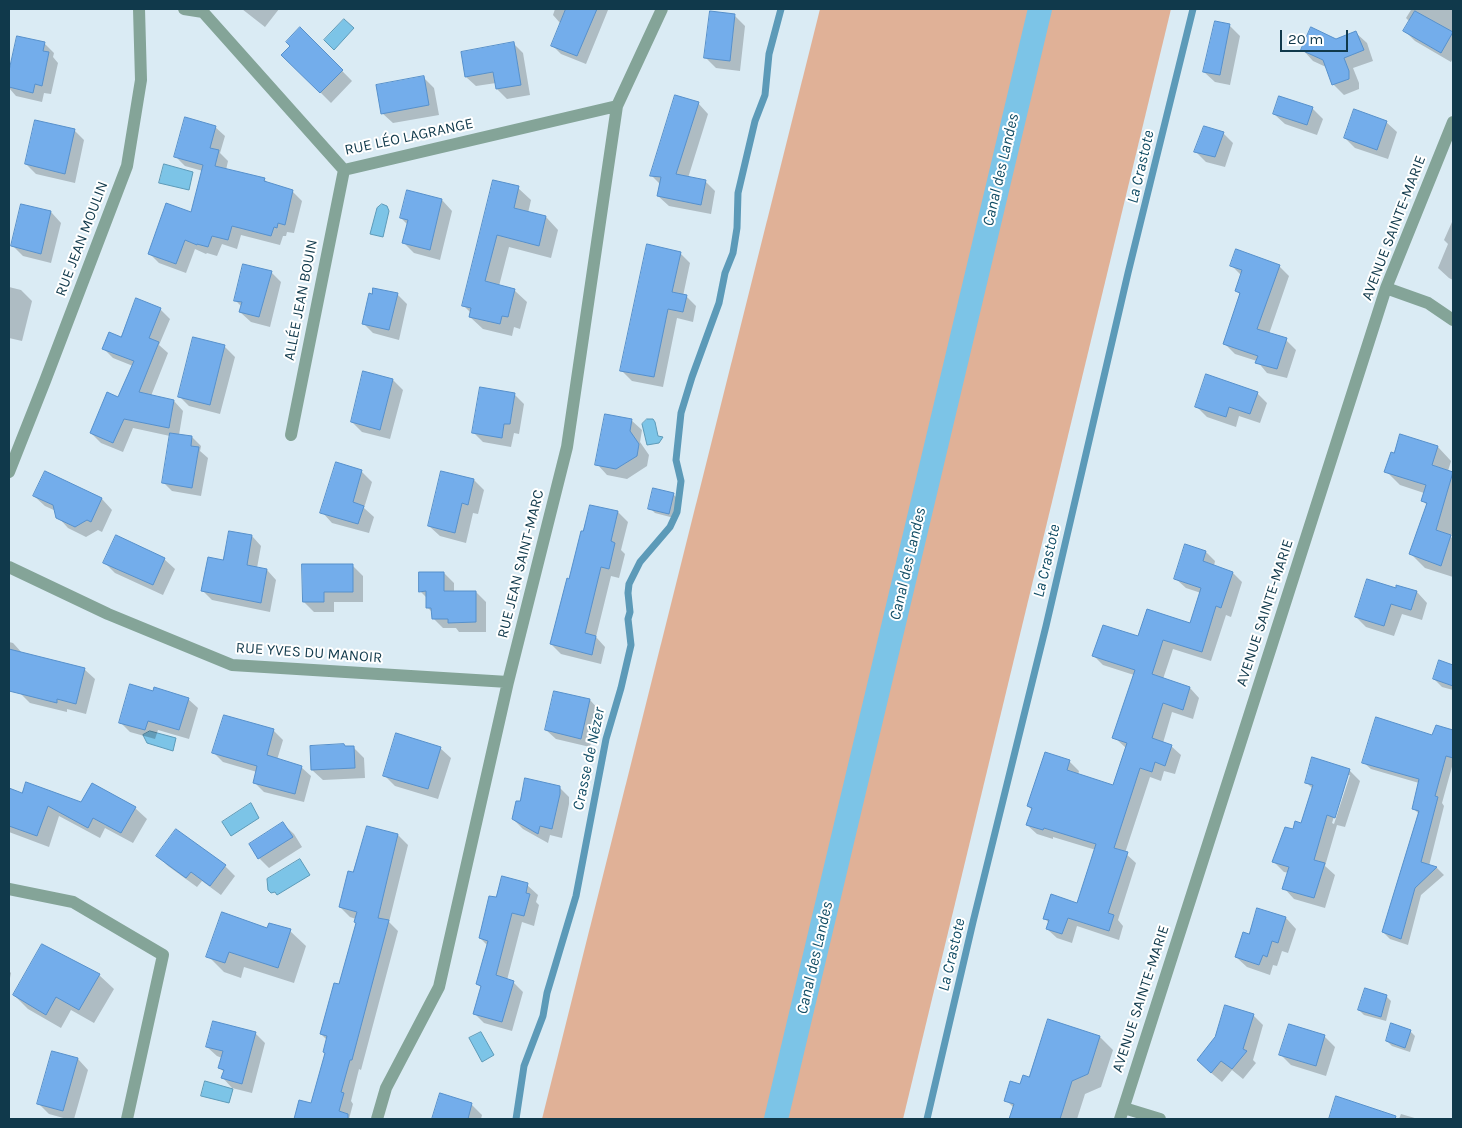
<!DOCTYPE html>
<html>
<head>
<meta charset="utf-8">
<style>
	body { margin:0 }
	#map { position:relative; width:1462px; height:1128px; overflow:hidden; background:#daebf4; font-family:Karla,sans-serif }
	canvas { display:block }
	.frame { position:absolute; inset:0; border:10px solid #10394b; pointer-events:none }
	.scale { position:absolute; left:1280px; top:30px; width:68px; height:22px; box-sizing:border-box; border:2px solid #10394b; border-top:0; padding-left:6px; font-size:15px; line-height:18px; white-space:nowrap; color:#10394b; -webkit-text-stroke:4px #fff; paint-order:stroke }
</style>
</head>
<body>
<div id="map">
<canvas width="1462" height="1128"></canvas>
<div class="frame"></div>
<div class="scale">20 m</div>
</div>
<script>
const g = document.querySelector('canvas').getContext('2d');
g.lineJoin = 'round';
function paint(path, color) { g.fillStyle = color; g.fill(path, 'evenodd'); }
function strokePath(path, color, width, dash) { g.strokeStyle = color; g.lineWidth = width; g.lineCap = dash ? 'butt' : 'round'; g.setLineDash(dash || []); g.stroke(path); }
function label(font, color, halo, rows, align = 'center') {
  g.font = font + ' Karla,sans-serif'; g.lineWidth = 4; g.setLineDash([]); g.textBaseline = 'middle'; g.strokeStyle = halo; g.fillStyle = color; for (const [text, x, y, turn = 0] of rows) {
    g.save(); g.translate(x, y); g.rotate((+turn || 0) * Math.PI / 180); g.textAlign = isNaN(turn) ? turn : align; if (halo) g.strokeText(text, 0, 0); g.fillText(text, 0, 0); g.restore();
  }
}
paint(new Path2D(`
	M820,9H1171L903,1119H542Z`), '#e0b197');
const water = new Path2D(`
	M344,19L354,28L334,50L324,40Z
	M164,164L193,172L189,190L159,183Z
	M382,204L387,206L389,211L383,237L370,234L377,208Z
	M647,419H653L655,422L658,436L663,437L659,443L647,445L642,424Z
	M150,731L176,738L173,751L147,743L143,735Z
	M251,803L259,818L231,836L222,822Z
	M300,859L310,875L277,895L275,892L271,893L268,890L267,879Z
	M481,1032L494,1055L482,1062L469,1038Z
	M205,1081L233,1089L229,1103L201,1096Z`);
paint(water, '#7cc4e7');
strokePath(water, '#5c9ab8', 1);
paint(new Path2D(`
	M242,9H279L265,27Z
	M555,9H606L608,10L586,64L561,54L552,45L561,24L553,15Z
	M1410,9H1453V58L1451,62L1415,41L1405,31L1410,22L1406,18L1411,10Z
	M735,16L745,26L740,71L716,68L705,57Z
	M1216,23L1230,26L1240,36L1230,85L1215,82L1204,72Z
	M300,28L352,81L331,103L283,55L291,46Z
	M1356,33L1367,43L1373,61L1353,68L1359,83V89L1344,95L1333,84L1326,67L1313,61L1303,50Z
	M18,37L44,43L54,53L53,57L58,63L51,94L44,93L42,102L16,96L9,88V76Z
	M513,43L523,53L530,95L507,99L497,89L496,83L476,86L466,77Z
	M423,77L434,88L439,115L393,123L382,113Z
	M698,103L708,114L688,178L705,181L715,191L711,214L669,206L658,196L661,185L651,175Z
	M1312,108L1323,119L1317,135L1285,124L1274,114Z
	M1386,122L1397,132L1388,159L1355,148L1345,138Z
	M215,127L225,136L220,153L228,161L226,170L264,179L269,184L293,192L302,201L294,233L287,232L286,236H283L280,245L241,235L237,249L222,244L217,256L207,253L206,254L195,249L186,273L159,263L150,254L192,214L203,171L185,166L176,157Z
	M74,130L84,140L75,183L36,174L26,164Z
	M1223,133L1233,143L1225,167L1206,162L1196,152Z
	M518,188L531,200L528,213L546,217L558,230L551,258L509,247L499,286L514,290L527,302L520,329L514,327L512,336L483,329L470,317L471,313L463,305Z
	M442,200L452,211L440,260L414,253L404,243L408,225L401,218Z
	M22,205L51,212L61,223L51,263L23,256L12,245Z
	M1452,222L1453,223V280L1449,278L1438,268L1448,244L1444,240Z
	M680,253L690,263L683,296H686L696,306L693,322L677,318L663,387L632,381L622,371Z
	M1232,266H1279L1289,276L1269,334L1286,340L1296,350L1287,378L1267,373L1257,361L1235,354L1225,344L1241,295L1236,290L1241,275Z
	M271,272L281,282L270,327L251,322L240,312L242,307L235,300Z
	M9,287L21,290L32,301L22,341L9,338Z
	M397,294L407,304L399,340L373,333L363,323Z
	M160,309L170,319L159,345L168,353L151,396L174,401L183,411L179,435L192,437L201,446L200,451L208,458L201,496L172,491L163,482L170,436L133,428L123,452L101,443L91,433L119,398L133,366L113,358L103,348L122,338Z
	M225,347L235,357L220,414L189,406L179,396Z
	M364,373L393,380L403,390L390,439L362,432L352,422Z
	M1257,393L1267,403L1260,423L1239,416L1236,427L1207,417L1196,406Z
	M514,394L524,404L519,434L514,433L511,447L483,442L473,432Z
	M631,420L642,430L640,442L649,455L647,466L627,479L607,475L597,464Z
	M1438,447L1451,461L1448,471L1453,473V531L1451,537L1453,539V577L1425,568L1411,554L1427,505L1422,500L1424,493L1400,485L1386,471L1395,455Z
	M337,464L362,472L372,482L364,508L374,517L369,533L332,523L322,512Z
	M46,472L102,499L112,510L102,532L98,530L86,537L68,528L58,517L56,511L45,506L34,496Z
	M474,480L484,490L478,514L473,513L466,543L440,536L429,526Z
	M673,494L678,499L674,518L655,513L650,508Z
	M618,512L628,522L621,550L625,554L619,578L611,576L596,637L605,647L601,664L561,654L551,644L570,580Z
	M252,536L261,546L257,568L267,570L276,580L270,612L212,600L203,591L224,562Z
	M1186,546L1206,552L1215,561L1214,566L1233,573L1242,582L1231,617L1226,615L1211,661L1173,649L1163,679L1190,688L1199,698L1193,719L1172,712L1163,743L1171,746L1181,755L1175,774L1164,771L1161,781L1150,777L1125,853L1136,863L1118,920L1123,926L1119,940L1077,926L1072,943L1057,938L1047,929L1049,923L1044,918L1078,905L1096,850L1053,837V839L1037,834L1027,825L1032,810L1028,806L1069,761L1079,771L1078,775L1113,787L1126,748L1114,737L1134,675L1103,665L1094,656L1139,638L1191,624L1201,593L1186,588L1176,579Z
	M164,559L175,569L163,595L115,573L105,563Z
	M352,565L363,576V602H334V612H314L304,602Z
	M444,573L454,583V592H476L486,602V632H459L456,628H443L433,618V613L428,608L427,598L420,591Z
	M1397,586L1417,592L1427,603L1422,620L1402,614L1394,636L1366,627L1356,617L1396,589Z
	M9,642L13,643L23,654L84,669L95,679L86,714L67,709V712L30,703L20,693L22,686L9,682Z
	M1439,662L1453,666V690L1442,687L1434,679Z
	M154,692L188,699L198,708L189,739L158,730L155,739L130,732L120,722Z
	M590,700L599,710L590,747L556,739L546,730Z
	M225,716L274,731L283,740L277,760L301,767L311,776L304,802L264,792L255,783L257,772L223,762L214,753Z
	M1437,726L1453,731V763L1442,803L1444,806L1429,866L1437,868L1444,875L1421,895L1408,945L1390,939L1383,932L1419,814L1414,809L1419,783L1371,769L1363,762L1433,736Z
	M346,747H353L364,758L365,778L323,780L312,770Z
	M440,748L451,758L438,799L395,786L384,775Z
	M1349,770L1360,781L1345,827L1337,825L1325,866L1335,875L1325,908L1294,899L1284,888L1289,873L1284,872L1274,862L1294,831L1302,825L1313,789L1306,782ZM1347,775H1350L1334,824L1332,823Z
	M559,787L569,797V804L562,838L550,835L548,843L523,829L513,819Z
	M9,789L22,794L81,804L135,808L147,819L133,843L105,828L100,838L59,816L49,847L9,832Z
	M283,824L294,834L302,847L269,868L259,858Z
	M368,828L398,835L408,845L389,922L398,931L361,1070L359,1069L351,1101L353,1104L349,1119H297L295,1118L312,1105L326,1054L327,1040L321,1034L339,985L357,923L356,919L350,917L340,907L354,873Z
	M158,856L225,866L235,876L221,895L202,881L197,887L168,866Z
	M527,885L538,895L536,902L539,905L534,926L522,922L507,980L513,982L523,992L512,1031L484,1023L474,1013L482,988L477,984L488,946L480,938Z
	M1258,910L1286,918L1296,929L1288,953L1282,951L1277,966L1273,965L1270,975L1247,967L1236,957L1250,936Z
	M268,930L290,931L306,946L294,983L244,967L241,978L224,972L208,956Z
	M9,971L11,973L9,983Z
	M99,975L114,989L94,1023L71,1010L61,1028L28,1009L14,995Z
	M1386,996L1391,1001L1386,1021L1364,1015L1359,1010Z
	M1253,1015L1263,1025L1253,1060L1256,1063L1243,1079L1232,1070L1222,1082L1209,1071Z
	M1410,1031L1415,1036L1410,1052L1392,1046L1387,1041Z
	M255,1033L265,1043L252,1093L232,1088L223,1078L224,1072L220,1068L222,1058L217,1056L207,1047Z
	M1324,1036L1335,1047L1326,1076L1291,1065L1281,1055Z
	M1100,1037L1113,1050L1101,1087L1085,1094L1077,1119H1025L1006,1100L1030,1078Z
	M78,1059L88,1070L74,1119H67L49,1114L39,1104Z
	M440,1095L472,1105L482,1115L481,1119H433Z
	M1401,1114L1418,1119H1399Z`), '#0003');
strokePath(new Path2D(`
	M516,1119L524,1066L543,1016L547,993L576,896L606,739L621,688L631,645L628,619L630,612L628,593L629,584L640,562L670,527L677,512L681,481L676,460L681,413L692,377L719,303L725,273L733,253L737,228L738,193L755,121L765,95L769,54L781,9
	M927,1119L973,922L1046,626L1128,273L1193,9`), '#5c9ab8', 7);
strokePath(new Path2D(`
	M776,1119L1040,9`), '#7cc4e7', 24);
const building = new Path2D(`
	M566,9H597L577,56L551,46Z
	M710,11L735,14L730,61L704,58Z
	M1415,11L1453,32L1441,53L1403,31Z
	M1215,21L1230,24L1220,75L1203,72Z
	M300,27L343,70L320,93L281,55L290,46L286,42Z
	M1311,27L1336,39L1356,31L1364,50L1344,58L1349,71V79L1332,85L1323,60L1301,50Z
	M17,36L45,42L43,51L49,52L42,86L35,84L33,93L9,87V71Z
	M514,42L521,85L496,89L493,72L465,77L461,52Z
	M424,76L429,105L381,114L376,85Z
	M675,95L699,102L676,174L706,180L701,205L657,196L661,177L650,176Z
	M1279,96L1313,107L1307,125L1273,114Z
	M1354,109L1387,121L1377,150L1344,138Z
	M185,117L216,126L210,148L219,150L215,166L265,178L264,181L293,190L285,225L278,223L277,228L274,227L271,236L232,226L228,240L212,236L208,247L197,244V245L185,240L176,264L148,254L166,203L191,212L203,165L174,157Z
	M35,120L75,129L65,174L25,164Z
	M1204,126L1224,132L1215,157L1194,152Z
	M493,180L519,186L514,208L546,216L539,246L497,235L485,281L515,289L508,317L502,316L500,324L469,317L471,308L462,306Z
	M407,190L442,199L430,250L402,243L408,220L400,218Z
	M21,204L51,211L41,254L11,246Z
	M647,244L681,252L672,292L687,295L683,312L668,309L654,377L620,371Z
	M1236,249L1280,265L1257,329L1287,338L1277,369L1255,363L1258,356L1223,344L1240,293L1235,291L1242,270L1230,266Z
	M243,264L272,271L259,317L239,312L242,302L234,301Z
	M373,288L398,293L389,330L362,324L369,293L372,294Z
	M136,298L161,308L149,338L159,342L139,392L174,400L169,428L124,419L113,443L90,433L107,392L118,397L134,361L102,349L109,332L121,337Z
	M193,337L225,345L210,405L178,397Z
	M363,371L393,379L380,430L351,422Z
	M1206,374L1258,392L1250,414L1229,407L1226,417L1195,407Z
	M480,387L515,393L510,424H504L502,438L472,433Z
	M605,414L632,419L630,431L639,444L637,456L616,469L595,465Z
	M170,433L192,436L191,446L199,447L192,488L162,483Z
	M1400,434L1438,446L1432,465L1453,472L1436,530L1451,535L1441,566L1409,554L1427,503L1421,501L1426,485L1384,472L1391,452L1394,453Z
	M336,462L362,470L353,502L364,506L358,524L320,513Z
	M45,471L102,498L91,522L87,520L75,527L56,518L53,505L33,496Z
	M441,471L474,479L468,505L462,503L455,533L428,526Z
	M653,488L674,493L669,514L648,509Z
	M590,505L618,511L611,541L615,543L609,569L601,567L585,633L596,636L592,655L550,644L567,578L569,579L581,531H583Z
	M229,531L252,535L247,565L267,569L261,603L201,591L208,557L223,560Z
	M116,535L165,558L153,585L103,563Z
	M1185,544L1206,551L1203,561L1233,572L1221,608L1216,606L1202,652L1163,640L1152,674L1190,687L1183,710L1163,703L1152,738L1172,745L1165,766L1155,762L1152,772L1140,768L1114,848L1128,852L1108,913L1114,915L1109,931L1068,918L1062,934L1046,929L1049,920L1043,919L1051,894L1077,903L1096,844L1044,828L1043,830L1026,825L1032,808L1027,806L1045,752L1070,760L1067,770L1113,785L1127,743L1112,738L1135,670L1092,656L1103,625L1138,636L1147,609L1190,623L1201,588L1174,579Z
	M302,564H353V592H324V602H303Z
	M419,572H444V591H476V622L448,623V619H432L431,608H426V591L419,592Z
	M1367,579L1396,588V585L1417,591L1411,610L1391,604L1384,626L1355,617Z
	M9,649L85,668L76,704L57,699V703L9,691Z
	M1439,660L1453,665V686L1433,679Z
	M130,684L153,691L154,687L189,698L179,730L148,721L145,730L119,723Z
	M554,691L590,699L581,739L545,730Z
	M224,715L274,729L267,755L302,766L295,794L253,783L257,766L212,753Z
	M1376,717L1432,735L1436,725L1453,730V758L1446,756L1435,796L1438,797L1421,862L1437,867L1415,888L1401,939L1382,932L1419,811L1412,809L1419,779L1362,763Z
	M396,733L441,747L428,789L383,776Z
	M344,744L345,746H354L355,768L311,770L310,746Z
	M1312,757L1350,769L1335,818L1327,815L1314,860L1325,863L1314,898L1282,889L1289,867L1272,862L1285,827L1293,829L1295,821L1301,823L1313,785L1305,783Z
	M525,778L560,786V794L552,829L540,826L538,834L512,819L516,801H520Z
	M26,782L81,802L92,783L136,807L121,833L93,818L88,828L48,806L37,836L9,826V788L22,793Z
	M283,822L293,837L258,859L249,844Z
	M367,826L398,834L378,918L389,920L352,1060H350L341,1092L344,1093L339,1111L348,1114V1119H294L299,1100L311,1103L325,1053L323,1052L327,1036L320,1034L334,983L339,984L356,923L354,922L357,912L339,907L348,871L353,872Z
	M176,829L226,865L210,886L191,872L186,878L156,856Z
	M502,876L528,883L526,893L530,894L524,916L512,913L496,975L514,981L502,1022L473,1014L481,986L476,984L488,941L479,938L489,896L496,897Z
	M1257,908L1286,917L1278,943L1272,941L1267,957L1263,955L1259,965L1235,957L1243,932L1249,934Z
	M222,912L267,928L269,923L291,929L278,968L229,952L225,963L206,957Z
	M42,944L100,974L79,1010L56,997L46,1015L13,995Z
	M1365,988L1387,995L1381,1017L1358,1010Z
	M1225,1005L1254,1014L1243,1049L1247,1051L1232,1069L1221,1061L1211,1073L1197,1060L1215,1037Z
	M1048,1019L1100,1036L1088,1074L1072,1081L1060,1119H1009L1014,1104L1004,1101L1010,1081L1020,1084L1023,1075L1029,1077Z
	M213,1021L256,1032L242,1084L221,1078L224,1070L218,1068L223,1051L206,1047Z
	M1391,1023L1411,1030L1405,1048L1386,1041Z
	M1289,1024L1325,1035L1316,1066L1279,1055Z
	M52,1051L78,1058L63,1111L37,1104Z
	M440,1093L472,1103L468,1119H432Z
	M1336,1096L1396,1116L1395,1119H1329Z`);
paint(building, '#73adeb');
strokePath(building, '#5690cb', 1);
strokePath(new Path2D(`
	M184,9L203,12L344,170L617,106
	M1386,288L1428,303L1453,320
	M291,435L344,170
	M9,472L45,381L127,166L141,80L139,9
	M9,567L108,614L232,665L508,682
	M9,889L73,902L163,955L127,1119
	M1124,1108L1160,1119
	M377,1119L386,1088L439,987L508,682L567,447L617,106L662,9
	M1120,1119L1386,288L1453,122`), '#84a498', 12);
label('15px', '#10394b', '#fff', [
	["RUE LÉO LAGRANGE",409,137,-12],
	["AVENUE SAINTE-MARIE",1394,228,-69],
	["RUE JEAN MOULIN",82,239,-69],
	["ALLÉE JEAN BOUIN",301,300,-79],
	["RUE JEAN SAINT-MARC",521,564,-76],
	["AVENUE SAINTE-MARIE",1265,613,-72],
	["RUE YVES DU MANOIR",309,653,4],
	["AVENUE SAINTE-MARIE",1141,999,-72]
]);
label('italic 16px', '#134e66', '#fff', [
	["La Crastote",1141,167,-77],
	["Canal des Landes",1001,170,-77],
	["La Crastote",1047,561,-77],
	["Canal des Landes",908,564,-77],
	["Crasse de Nézer",589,759,-78],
	["La Crastote",952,955,-77],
	["Canal des Landes",815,958,-77]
]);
</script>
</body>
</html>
